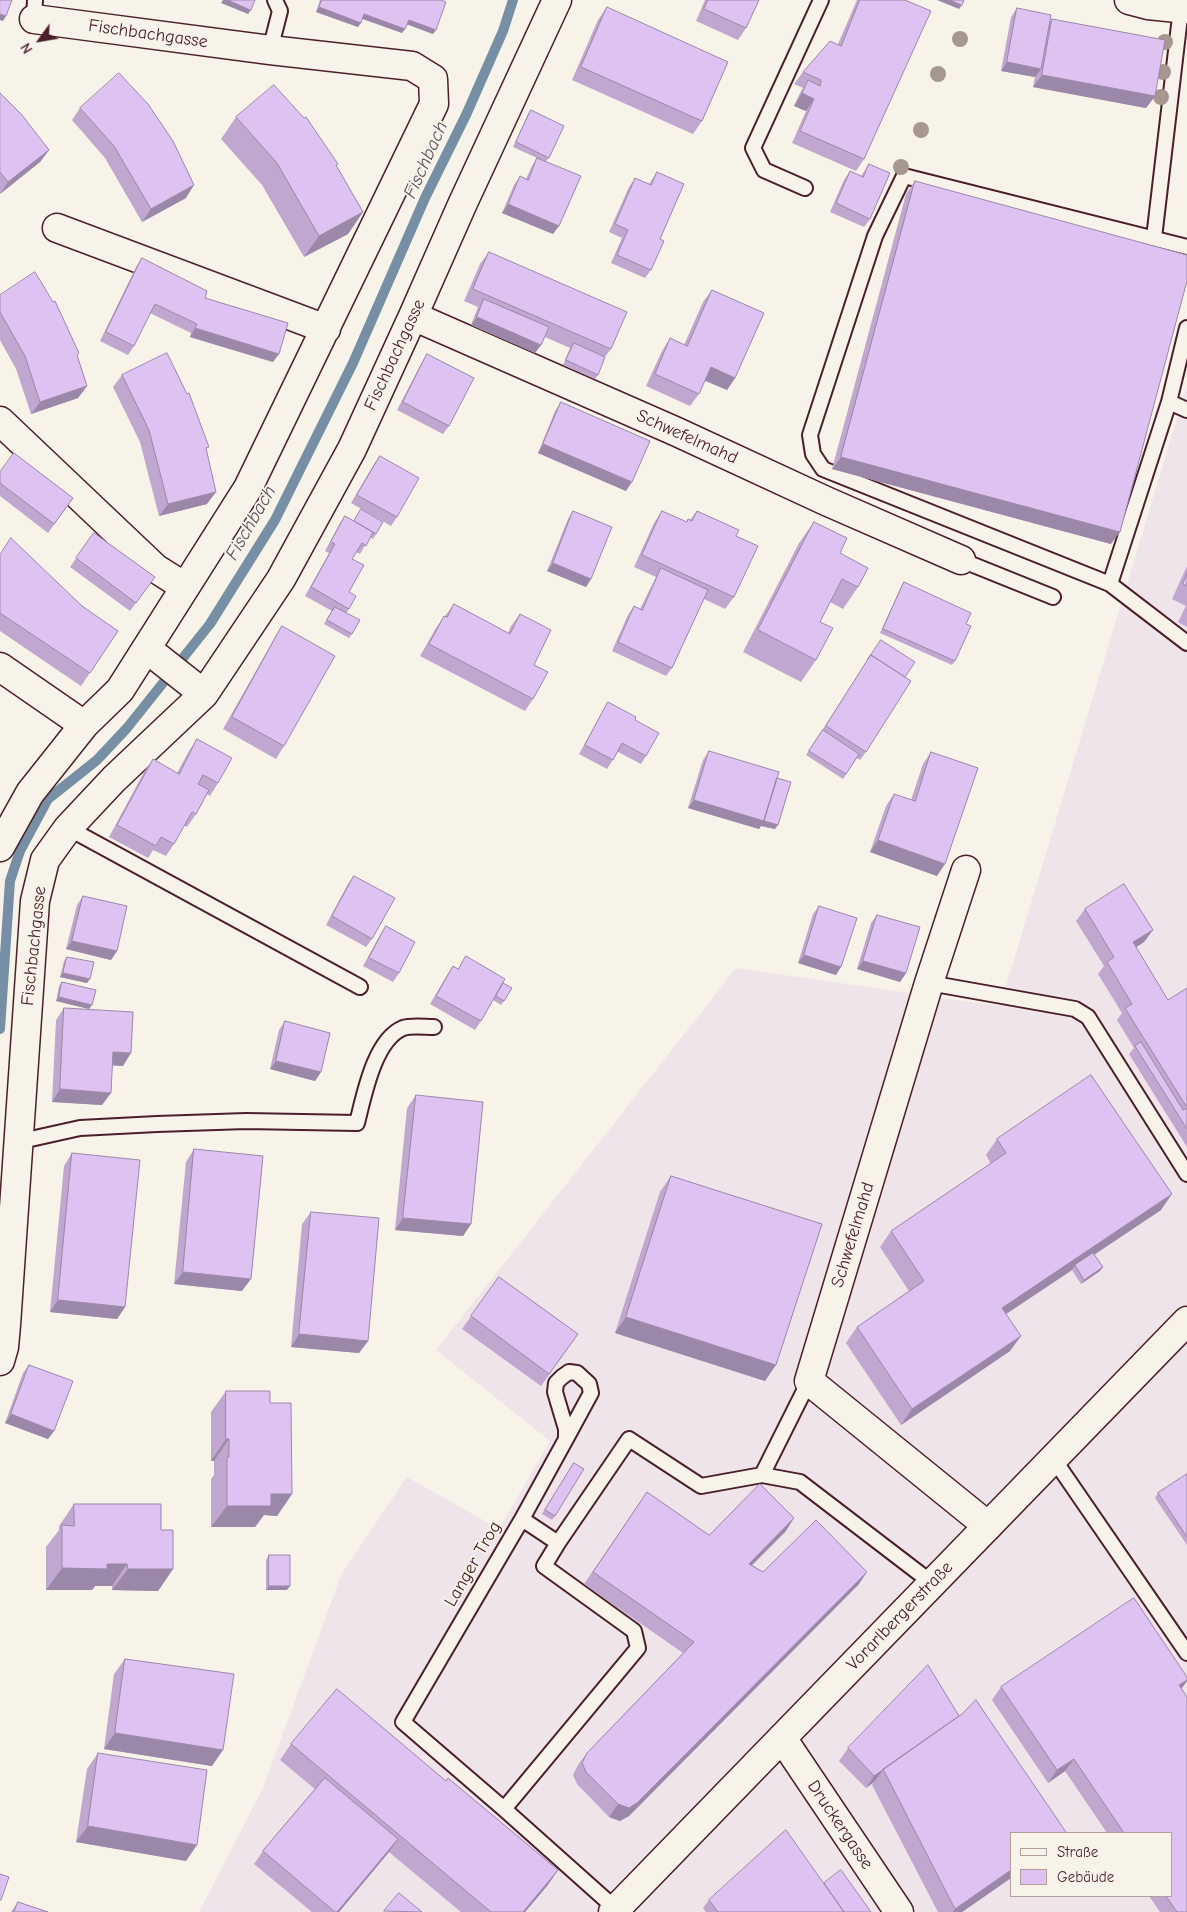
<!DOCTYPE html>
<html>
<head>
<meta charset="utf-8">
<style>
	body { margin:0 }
	#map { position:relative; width:1187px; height:1912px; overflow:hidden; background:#f7f3e8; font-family:"Comic Neue",sans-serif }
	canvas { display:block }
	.legend { position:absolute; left:1010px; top:1832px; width:162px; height:65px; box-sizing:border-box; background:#f7f3e8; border:1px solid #b29e9c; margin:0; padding:6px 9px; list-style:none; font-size:15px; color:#4a1f2b }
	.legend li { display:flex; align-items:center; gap:10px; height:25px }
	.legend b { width:25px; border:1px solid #b29e9c }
	.north { position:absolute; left:15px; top:15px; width:50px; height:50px; -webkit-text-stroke:4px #f7f3e8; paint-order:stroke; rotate:238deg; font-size:14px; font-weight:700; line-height:20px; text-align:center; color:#4a1f2b }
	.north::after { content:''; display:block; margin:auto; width:18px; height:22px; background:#4a1f2b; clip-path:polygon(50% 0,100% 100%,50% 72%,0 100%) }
</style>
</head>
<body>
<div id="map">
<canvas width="1187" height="1912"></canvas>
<ul class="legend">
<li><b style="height:6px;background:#f7f3e8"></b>Straße</li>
<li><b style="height:14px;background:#dec2f1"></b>Gebäude</li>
</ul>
<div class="north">N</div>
</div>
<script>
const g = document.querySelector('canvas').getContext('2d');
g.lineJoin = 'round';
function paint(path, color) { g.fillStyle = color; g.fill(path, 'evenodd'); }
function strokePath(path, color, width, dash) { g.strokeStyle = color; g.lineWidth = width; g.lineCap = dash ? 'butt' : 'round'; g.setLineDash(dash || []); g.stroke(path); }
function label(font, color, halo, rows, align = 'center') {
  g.font = font + ' "Comic Neue",sans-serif'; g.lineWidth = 4; g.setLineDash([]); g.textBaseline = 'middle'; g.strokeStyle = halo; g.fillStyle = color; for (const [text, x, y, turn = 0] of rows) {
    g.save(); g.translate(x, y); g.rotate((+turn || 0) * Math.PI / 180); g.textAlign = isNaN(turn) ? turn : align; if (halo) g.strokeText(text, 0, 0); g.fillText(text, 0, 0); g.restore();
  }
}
paint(new Path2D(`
	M1187,385V1912H199L263,1788L342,1573L407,1477L499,1529L550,1441L436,1350L736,968L1000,1006ZM1011,1833H1171V1896H1011Z`), '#f0e4eb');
strokePath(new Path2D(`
	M0,1029L10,881L20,851L48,799L97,760L127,728L210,624L275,520L353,363L425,198L466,115L503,31L513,0`), '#768fa4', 10);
const lane = new Path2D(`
	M34,19L35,0
	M270,50L280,11L275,0
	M805,188L764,170L753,148L821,0
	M1154,238L1181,8
	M1187,247L904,176L875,236L810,435L813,454L823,469L1110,584L1169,402L1187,410
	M1169,402L1187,328
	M961,560L1053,597
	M1110,584L1187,643
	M68,828L360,987
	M929,983L1075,1009L1088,1017L1187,1174
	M17,1142L80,1128L157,1124L246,1121L357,1123C364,1096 374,1040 403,1028C411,1025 425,1027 434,1027
	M1053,1458L1187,1653
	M762,1475L800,1482L932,1583
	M522,1519L566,1439L591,1393L589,1384L577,1373L569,1372L562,1377L556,1383L555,1392L566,1429V1439
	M504,1809L638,1648L634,1631L544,1566L558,1543
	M616,1909L504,1809L403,1722L522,1519L558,1543L629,1439L701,1486L762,1475L809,1381`);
const street = new Path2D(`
	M1129,0L1148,5L1187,9
	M57,228L326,329
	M413,316L677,432L826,501L961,560
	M0,421L155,568L185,587
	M147,649L204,694
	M0,667L84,725
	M0,847L30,793L84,725L120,690L248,488L434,104L433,79L412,66L270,50L34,19
	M966,870L929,983L809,1381L988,1526
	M0,1361L4,1347L6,1325L35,901L45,860L68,828L114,779L204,694L281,579L352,449L413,316L462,205L557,0
	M782,1738L899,1912`);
const primary = new Path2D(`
	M613,1912L1187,1321`);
strokePath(lane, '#4a1f2b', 18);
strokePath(street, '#4a1f2b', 31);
strokePath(primary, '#4a1f2b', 31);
strokePath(lane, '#f7f3e8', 14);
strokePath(street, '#f7f3e8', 28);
strokePath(primary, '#f7f3e8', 28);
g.fillStyle = '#a6988f';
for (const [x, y] of [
	[960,39],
	[1165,42],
	[1163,72],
	[938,74],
	[1161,97],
	[921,130],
	[901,167]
]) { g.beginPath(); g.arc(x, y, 8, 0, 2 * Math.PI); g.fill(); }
paint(new Path2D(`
	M320,0H441L433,34L407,24L405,29L402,33L362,19L358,27L316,12Z
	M705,0H759L746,28L738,40L696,21Z
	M857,0H905L864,159L856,171L792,143L806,111L794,106L800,93L803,88L794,84L803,72L838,44Z
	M607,7L702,121L693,134L572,80L598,20Z
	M1017,8L1049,23L1052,19L1155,96L1146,108L1033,87L1035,77L1001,71L1011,17Z
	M0,93L49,150L40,162L0,194Z
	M80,108L186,198L142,222L105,158L72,120Z
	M531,110L549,158L546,161L553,234L502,213L514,185L520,176L526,179L532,166L537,158L513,147L528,114Z
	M236,117L337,167L363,212L348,234L304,257L262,185L221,139Z
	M869,164L870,219L864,227L830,212L844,180L850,171L861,176Z
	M657,172L660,239L651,270L645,278L611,263L622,238L609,232L629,187L635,178L649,184Z
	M915,181L1111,544L832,469L906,194Z
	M489,252L611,349L605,357L598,375L595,379L563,365L570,348L545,337L541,345L535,353L471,325L478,307L464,301L480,264Z
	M142,258L205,298L273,362L190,337L191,333L150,313L134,346L128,355L100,341L136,267Z
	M712,290L735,378L727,390L705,381L699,394L690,406L646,386L662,351L670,338L684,345L703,302Z
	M0,295L79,353L77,355L87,386L78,398L31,414L16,369L0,340Z
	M427,354L449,426L443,434L397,410L422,362Z
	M122,375L207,450V504L159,516L140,442L113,387Z
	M561,402L626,491L538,453L555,411Z
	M380,456L397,517L391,526L351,503L374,464Z
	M0,472L67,507L48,533L0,496Z
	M361,509L376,534L373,539L370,537L360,554L356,552L352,559L349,592V609L346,613L352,634L349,638L324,624L332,611L305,596L329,553L325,551L339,525L345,516L354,521Z
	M573,511L591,579L586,587L547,571L568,519Z
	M662,511L686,522L688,519L690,520L697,511L736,536L734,597L725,609L704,599L672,668L666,676L612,651L628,615L634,606L640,609L656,577L634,567L654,523Z
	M814,522L858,587L843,609L830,602L820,622L816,660L801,682L743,652L799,543Z
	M94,533L155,577L130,611L70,567Z
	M0,554L118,631L81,686L0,631Z
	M1187,566V627L1178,622L1186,606L1172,599Z
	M904,582L966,624L955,661L952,665L880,633L901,587Z
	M454,604L508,633L511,626L520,614L534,665L533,699L525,711L420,656L436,628L444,616H445Z
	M282,626L284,746L276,759L223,729L274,639Z
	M881,640L905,677L866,752L860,760L857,758L843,779L806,755Z
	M608,702L635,720L646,756L641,764L618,752L607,769L579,754L603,711Z
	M197,739L218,783L210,796L207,794L196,814L187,827L184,825L174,844L166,856L153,850L148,858L109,837L144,772L153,759L177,773L189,751Z
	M709,751L777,778L775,829L761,826L759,829L688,808L703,760Z
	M931,752L937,876L870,852L886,806L894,794L911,800L923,764Z
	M354,876L372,939L366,947L326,925L348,884Z
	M83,896L117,951L111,960L66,949L77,905Z
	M819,906L836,975L798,963L813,914Z
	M1085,909L1144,942L1136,947L1168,1000L1187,988V1147L1129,1054L1134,1048L1117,1020L1122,1013L1098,974L1104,966L1076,921Z
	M877,915L906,973L900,982L857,969L871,923Z
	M386,926L399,973L393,982L363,966L380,935Z
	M466,956L503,983L504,1001L501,1005L493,1000L481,1021L475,1030L430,1004L447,975L453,966L458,969Z
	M67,957L87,983L60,977L64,961Z
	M62,982L89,1009L56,1001L59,986Z
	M64,1008L123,1066L113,1065L102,1105L52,1102L56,1020Z
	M285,1021L321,1072L315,1081L270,1069L279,1030Z
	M416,1095L471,1224L463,1236L395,1230L407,1108Z
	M997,1139L1161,1210L1094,1254L1103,1267L1100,1271L1081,1284L1072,1270L1006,1314L1010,1351L901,1425L846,1343L857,1327L909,1291L880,1247L891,1231L991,1164L986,1155Z
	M194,1149L242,1291L174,1284L186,1162Z
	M72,1153L125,1307L117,1319L50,1312L64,1166Z
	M671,1176L765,1381L615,1333L660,1192Z
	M311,1212L368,1341L359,1353L291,1347L302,1224Z
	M499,1277L578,1334L541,1386L462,1329Z
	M29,1365L54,1431L48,1439L5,1423L23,1373Z
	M226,1391L270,1403L292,1494L277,1516L264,1515L255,1527H211V1479L214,1475V1461H211V1412Z
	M574,1463L555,1516L552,1520L542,1514Z
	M1187,1474V1545L1155,1498L1158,1493Z
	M647,1492L709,1535L786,1531L752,1565L763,1572L859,1584L629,1816L620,1821L609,1817L577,1784L573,1775L578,1765L587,1753L683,1653L584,1584Z
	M74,1504L161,1530L173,1569L158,1591L112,1590V1586H95L92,1590H46V1547L59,1530V1526Z
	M269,1555L287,1590H266V1560Z
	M125,1659L212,1766L104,1749L114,1674Z
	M1001,1687L1182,1689L1187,1912H1160L1149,1896H1171V1833H1107L1065,1771L1048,1783L992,1700Z
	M959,1716L1066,1832L1065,1833H1011V1878L962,1912H938L872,1785L874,1782L866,1788L839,1761L848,1748Z
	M291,1744L446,1781L558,1870L547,1886L525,1912H461L389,1852L339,1912H312L254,1864L263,1851L315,1789L280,1760Z
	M98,1753L186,1861L76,1842L87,1769Z
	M824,1883L871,1912H706L703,1908L709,1900Z
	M18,1902L48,1912H11Z`), '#bfa7cf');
paint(new Path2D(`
	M223,0H228L251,10L248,14L221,3Z
	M937,0H950L962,5L959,9Z
	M319,7L361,23L358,27L316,12Z
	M0,14L6,16L3,21L0,20Z
	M364,14L405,29L402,33L361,18Z
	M409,20L436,30L433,34L406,24Z
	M1007,62L1041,69L1035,77L1001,71Z
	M1042,75L1155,96L1146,108L1033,87Z
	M802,93L814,99L806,111L794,106Z
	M49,150L40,162L0,194L8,182Z
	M194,185L186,198L142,222L151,209Z
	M508,204L559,226L553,234L502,213Z
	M363,212L348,234L304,257L319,236Z
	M477,317L541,345L535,353L471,325Z
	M195,328L279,354L273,362L190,337Z
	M711,367L735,378L727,390L702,379Z
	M87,386L78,398L31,414L40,402Z
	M543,444L632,482L626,491L538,453Z
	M841,457L1120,532L1111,544L832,469Z
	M216,492L207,504L159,516L168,504Z
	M553,563L591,579L586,587L547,571Z
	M694,800L764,821L778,825L775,829L761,826L759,829L688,808Z
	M878,840L945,864L937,876L870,852Z
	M1153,930L1144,942L1124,955L1133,942Z
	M72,941L117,951L111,960L66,949Z
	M804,955L841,967L836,975L798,963Z
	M863,961L906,973L900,982L857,969Z
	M63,973L90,979L87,983L60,977Z
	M59,997L92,1005L89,1009L56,1001Z
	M113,1052L131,1053L123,1066L105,1065Z
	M276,1061L321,1072L315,1081L270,1069Z
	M60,1089L111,1093L102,1105L52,1102Z
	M1172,1194L1161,1210L1076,1267L1075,1265L1072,1270L991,1324L1002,1308Z
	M403,1218L471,1224L463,1236L395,1230Z
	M1103,1267L1100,1271L1081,1284L1084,1280Z
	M183,1272L251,1279L242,1291L174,1284Z
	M58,1300L125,1307L117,1319L50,1312Z
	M626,1317L776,1365L765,1381L615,1333Z
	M299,1334L368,1341L359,1353L291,1347Z
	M1021,1336L1010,1351L901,1425L912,1409Z
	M11,1414L54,1431L48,1439L5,1423Z
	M226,1439H229L214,1461H211Z
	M271,1494H292L277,1516L264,1515L255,1527H211L227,1506Z
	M794,1518L786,1531L741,1576L749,1564Z
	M107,1564H127L112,1586H95L92,1590H46L62,1568Z
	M128,1569H173L158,1591L112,1590Z
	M867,1572L859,1584L629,1816L620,1821L609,1817L618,1804Z
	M269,1586H290L287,1590H266Z
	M1187,1680V1681L1180,1691L1179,1685Z
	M115,1733L223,1750L212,1766L104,1749Z
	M1074,1759L1065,1771L1048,1783L1057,1770Z
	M883,1770L874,1782L866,1788L874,1776Z
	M88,1826L197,1845L186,1861L76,1842Z
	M398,1839L389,1852L339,1912H337Z
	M558,1870L547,1886L525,1912H523Z
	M1011,1870V1878L962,1912H953L955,1909Z`), '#9b88a9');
const building = new Path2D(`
	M0,0H12L6,16L0,14Z
	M228,0H255L251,10Z
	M322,0H441L446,2L436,30L409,20L405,29L364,14L361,23L319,7Z
	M708,0H759L746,28L704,9Z
	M860,0H905L931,11L864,159L800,131L814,99L802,93L808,80L820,86L821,80L803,72L830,41L841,46Z
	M950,0H964L962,5Z
	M607,7L728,62L702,121L581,67Z
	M1017,8L1051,15L1041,69L1007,62Z
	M1052,19L1165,40L1155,96L1042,75Z
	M119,73L148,104L173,141L194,185L151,209L114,146L80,108Z
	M274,85L304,118L306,117L338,164L336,165L363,212L319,236L277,163L236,117Z
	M0,93L22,115L49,150L8,182L0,172Z
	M531,110L564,126L549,158L516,142Z
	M537,158L581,176L559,226L508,204L520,176L528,180Z
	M869,164L890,173L870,219L836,203L850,171L863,177Z
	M657,172L684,184L660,239L664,241L651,270L617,255L628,230L615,224L635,178L651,185Z
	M915,181L1187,255V281L1120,532L841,457Z
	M489,252L627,312L611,349L473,289Z
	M142,258L207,291L205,298L288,323L279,354L195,328L197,324L155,304L134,346L106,332Z
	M35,272L53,302L55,301L79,353L77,355L87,386L40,402L25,356L0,312V295Z
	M712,290L764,313L735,378L711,367L699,394L655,374L670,338L687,346Z
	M484,299L549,327L541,345L477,317Z
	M574,343L605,357L598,375L566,360Z
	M167,353L187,394L189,393L209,447L206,448L216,492L168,504L149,430L122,375Z
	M427,354L474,378L449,426L403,402Z
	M561,402L650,441L632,482L543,444Z
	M14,453L73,498L54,524L0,483V472Z
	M380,456L419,478L397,517L357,495Z
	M361,509L383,522L376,534L354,521Z
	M573,511L612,527L591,579L553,563Z
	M662,511L687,522L688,519L692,521L697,511L739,530L736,536L758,546L734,597L642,555Z
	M345,516L373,532L366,546L362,543L352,559L364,565L349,592L356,596L349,609L311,587L335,544L331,542Z
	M814,522L847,538L840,553L868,568L858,587L842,579L820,622L833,628L816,660L758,630Z
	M94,533L155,577L136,603L76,558Z
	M11,538L82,606L118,631L90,673L0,613V555Z
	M661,568L708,590L672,668L618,642L634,606L642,610Z
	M1187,574V586L1183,584Z
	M904,582L971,613L966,624L971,626L955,661L883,629Z
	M454,604L510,634L520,614L551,630L534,665L548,672L533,699L429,644L444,616L447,617Z
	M335,607L360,620L352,634L327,620Z
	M282,626L335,656L284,746L232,717Z
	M881,640L915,662L905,677L871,655L868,659Z
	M871,655L911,681L866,752L826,726Z
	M608,702L636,717L635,720L659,733L646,756L622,743L613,760L585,745Z
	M823,730L859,754L846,774L809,751Z
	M197,739L232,758L218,783L203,775L198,784L209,790L196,814L192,812L174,844L161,837L156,846L117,825L153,759L179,774Z
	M709,751L779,772L764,821L694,800Z
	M931,752L978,768L945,864L878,840L894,794L915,801Z
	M777,778L791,782L778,825L764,821Z
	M354,876L395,898L372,939L332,916Z
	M1124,884L1153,930L1133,942L1168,1000L1187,988V1105L1186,1106L1125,1008L1132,1004L1107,962L1114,957L1085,909Z
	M83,896L127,906L117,951L72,941Z
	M819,906L857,918L841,967L804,955Z
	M877,915L920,927L906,973L863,961Z
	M386,926L415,942L399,973L369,958Z
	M466,956L505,979L481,1021L436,996L453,966L458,969Z
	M67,957L94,962L90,979L63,973Z
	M62,982L96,990L92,1005L59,997Z
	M503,983L512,988L504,1001L496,996Z
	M64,1008L133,1012L131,1053L113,1052L111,1093L60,1089Z
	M285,1021L330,1033L321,1072L276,1061Z
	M1141,1042L1183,1110L1187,1108V1129L1135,1046Z
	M1091,1075L1172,1194L1002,1308L1021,1336L912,1409L857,1327L924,1281L891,1231L1006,1153L997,1139Z
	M416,1095L483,1102L471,1224L403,1218Z
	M194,1149L263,1156L251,1279L183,1272Z
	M72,1153L140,1160L125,1307L58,1300Z
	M671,1176L822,1224L776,1365L626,1317Z
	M311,1212L379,1218L368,1341L299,1334Z
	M1093,1253L1103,1267L1084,1280L1075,1265Z
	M499,1277L578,1334L549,1374L471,1316Z
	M29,1365L73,1381L54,1431L11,1414Z
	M226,1391H270V1403H291L292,1494H271V1506H227V1457H229V1439H226Z
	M574,1463L584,1469L555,1516L545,1510Z
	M1187,1474V1537L1158,1493Z
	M760,1484L794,1518L749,1564L763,1572L816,1520L867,1572L637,1803L629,1808L618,1804L586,1772L582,1763L587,1753L694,1642L593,1572L647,1492L709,1535Z
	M74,1504H161V1530H173V1569H128L127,1564H107V1569L62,1568V1525L74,1526Z
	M269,1555H290V1586H269Z
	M1134,1598L1187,1677V1680L1179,1685L1187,1697V1912H1177L1166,1896H1171V1833H1124L1074,1759L1057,1770L1001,1687Z
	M125,1659L234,1674L223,1750L115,1733Z
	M928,1665L959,1716L874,1776L848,1748Z
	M337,1689L446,1781L448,1778L558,1870L523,1912H491L291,1744Z
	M976,1700L1066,1832L1064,1833H1011V1870L955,1909L883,1769L962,1714Z
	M98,1753L207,1770L197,1845L88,1826Z
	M325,1778L398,1839L337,1912H335L263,1851Z
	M786,1830L844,1912H718L709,1900Z
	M841,1870L871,1912H844L824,1883Z
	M0,1874L9,1877L1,1900H0Z
	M399,1893L422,1912L384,1911Z
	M18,1902L48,1912H14Z`);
paint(building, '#dec2f1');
strokePath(building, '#9b88a9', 1);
label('18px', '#4a1f2b', '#f7f3e8', [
	["Fischbachgasse",148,34,8],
	["Fischbachgasse",395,355,-65],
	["Schwefelmahd",687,437,24],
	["Fischbachgasse",34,946,-84],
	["Schwefelmahd",853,1235,-73],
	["Langer Trog",473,1564,-60],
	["Vorarlbergerstraße",900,1616,-46],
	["Druckergasse",840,1825,56]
]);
label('italic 19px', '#5c4e5e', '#f7f3e8', [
	["Fischbach",426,160,-66],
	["Fischbach",251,523,-60]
]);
</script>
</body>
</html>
